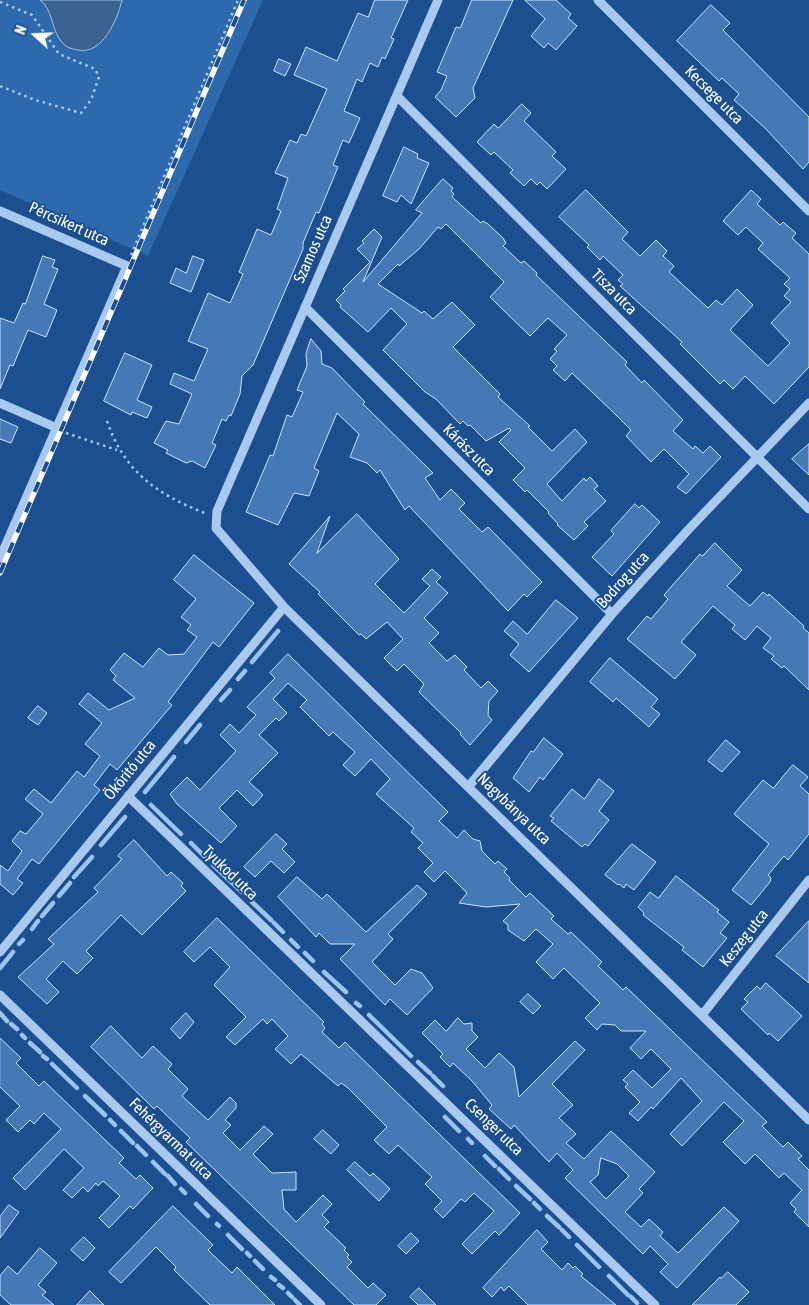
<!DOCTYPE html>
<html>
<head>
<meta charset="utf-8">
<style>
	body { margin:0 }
	#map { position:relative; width:809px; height:1305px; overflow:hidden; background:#1b4f8f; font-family:"Asap Condensed",sans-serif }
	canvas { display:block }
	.north { position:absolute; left:10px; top:10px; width:50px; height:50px; -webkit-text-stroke:4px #1b4f8f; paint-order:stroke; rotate:290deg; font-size:14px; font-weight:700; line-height:20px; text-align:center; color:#fff }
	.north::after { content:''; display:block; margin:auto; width:18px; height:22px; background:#fff; clip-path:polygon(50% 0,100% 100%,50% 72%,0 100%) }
</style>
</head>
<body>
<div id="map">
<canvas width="809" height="1305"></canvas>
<div class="north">N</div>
</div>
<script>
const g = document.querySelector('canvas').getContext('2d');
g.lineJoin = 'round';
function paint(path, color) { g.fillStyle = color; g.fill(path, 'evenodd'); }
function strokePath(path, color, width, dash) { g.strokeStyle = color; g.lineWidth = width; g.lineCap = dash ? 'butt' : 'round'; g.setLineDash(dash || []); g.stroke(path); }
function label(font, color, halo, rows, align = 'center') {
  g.font = font + ' "Asap Condensed",sans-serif'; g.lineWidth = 4; g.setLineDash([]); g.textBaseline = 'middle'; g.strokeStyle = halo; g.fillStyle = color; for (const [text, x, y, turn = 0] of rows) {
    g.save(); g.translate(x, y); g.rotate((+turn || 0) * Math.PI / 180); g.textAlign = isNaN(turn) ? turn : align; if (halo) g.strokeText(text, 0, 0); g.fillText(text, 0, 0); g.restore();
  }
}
paint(new Path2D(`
	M0,0H263L148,256L0,190Z`), '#2e69ad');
const water = new Path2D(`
	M40,0H122C117,21 102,55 78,50C71,49 65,47 61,41C51,29 53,9 40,0Z`);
paint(water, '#3c6290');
strokePath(water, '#9cc4f0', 1);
strokePath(new Path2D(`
	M252,662L278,631
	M238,679L245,671
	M221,700L230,690
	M186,742L200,725
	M145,792L174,757
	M151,805L181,834
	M191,843L205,857
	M101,845L125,817
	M213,865L242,892
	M74,877L92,857
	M59,896L70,883
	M252,902L271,920
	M42,916L53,903
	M274,923L283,932
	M32,929L38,921
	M291,940L298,947
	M19,944L23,940
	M305,953L313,961
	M0,968L13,952
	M324,972L346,992
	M356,1003L360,1006
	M0,1013L7,1021
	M369,1015L411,1056
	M11,1024L17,1029
	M22,1035L25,1038
	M30,1043L40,1052
	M43,1056L47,1059
	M418,1062L430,1073
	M52,1064L77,1088
	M433,1076L443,1086
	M85,1096L105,1115
	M445,1117L459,1131
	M110,1120L115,1125
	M121,1131L133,1143
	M468,1139L472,1143
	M137,1146L146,1155
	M485,1156L495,1166
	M153,1162L165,1174
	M499,1169L509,1179
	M168,1176L175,1184
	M516,1186L530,1199
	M181,1189L185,1193
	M534,1203L540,1209
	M196,1204L208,1216
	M547,1216L559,1227
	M217,1224L219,1226
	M562,1230L569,1237
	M228,1235L242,1249
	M577,1245L599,1267
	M247,1253L250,1256
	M255,1261L263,1269
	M609,1276L628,1295
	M271,1277L275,1280
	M279,1285L283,1288
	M288,1293L292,1297
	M631,1297L637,1303
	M295,1300L300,1305`), '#9cc4f0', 4.5);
const building = new Path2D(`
	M375,0H408L391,38L394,39L385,59L382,57L378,67L370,63L362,82L357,79L344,111L360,118L349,143L343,140L333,165L338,167L319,213L316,212L303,243V249L253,365L242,376L240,394L231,416L229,415L226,421L222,419L212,443L216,445L205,468L192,461L186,463L166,453L168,450L154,443L166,421L179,424L192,394L170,384L174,373L194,381L208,349L188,341L208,293L230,303L243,274L239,272L257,229L271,235L281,211L277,209L288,178L275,173L290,140L297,143L301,134L306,136L327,89L294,75L306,47L337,61L358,13L368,17Z
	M472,0H513L473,88L475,98L456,117L435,97L441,90L447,76L437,72L456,27L460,28Z
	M525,0H556L571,14L568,18L577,26L556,50L548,43L544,48L531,36L545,19Z
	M711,5L730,23L723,30L809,117V162L803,169L765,128L734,100L739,94L722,78L719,81L677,41Z
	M279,59L291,64L285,76L274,71Z
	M522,104L531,113L524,121L556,152L552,156L566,169L547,189L540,182L537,185L531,179L524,186L510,173L513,170L494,152L491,155L477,142L494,124L498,128Z
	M404,147L418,154L417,158L429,163L411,204L401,195L397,202L383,196Z
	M443,179L453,188L451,191L454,194L452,197L481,223L483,221L488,224L503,238L506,243L503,246L521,263L524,261L537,273L536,275L627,362L625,365L642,383L644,380L683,420L673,431L693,449L695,446L703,453L710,446L721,457L686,494L677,487L689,474L664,449L651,462L626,436L631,430L614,413L572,373L565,381L553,370L557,366L550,359L557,351L554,349L567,335L548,318L530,336L490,297L504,282L446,224L441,229L438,227L419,249L399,266L398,264L378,284L422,313L424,311L433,319L452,302L475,325L453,347L500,394L498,397L530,426L528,427L552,451L575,429L587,442L547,484L562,501L584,478L586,481L590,477L598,486L594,489L606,501L584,522L588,526L574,540L557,525L558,524L548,513L549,512L527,490L525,492L513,480L525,468L499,442L511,430L509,428L486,441L470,425L468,426L463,421L460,424L436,399L425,392L383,350L407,324L391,308L368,332L340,307L341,305L336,300L345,291L343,289L370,262L357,249L364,243L362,241L374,229L382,237L363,282L422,213L416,210Z
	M586,190L628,232L622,239L640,256L656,240L667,251L663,256L674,266L669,272L708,308L716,300L722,305L737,289L753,305L730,330L768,366L790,343L771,323L791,302L784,296L790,289L784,284L790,278L758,249L763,243L746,227L738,235L723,221L751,190L761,199L757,204L780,225L783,222L796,233L792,238L809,254V367L774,404L745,376L733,389L724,380L720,384L680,344L682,342L620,286L623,284L618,280L623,275L603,256L600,260L587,247L589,245L559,217Z
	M43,256L55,260L52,267L58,269L44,304L57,310L46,337L28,330L13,366L10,365L0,389V318L14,323L23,303L25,304Z
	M193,256L204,260L191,292L170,283L176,268L186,273Z
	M311,339L321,351L322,364L332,368L365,402L363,404L433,473L425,478L440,500L451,489L465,503L459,509L482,532L488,527L542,582L527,597L524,594L508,611L409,506L405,510L380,470L377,473L367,463L350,457L359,434L337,413L314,468L319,471L309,496L294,493L278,525L246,512L270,455L273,456L287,415L292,417L303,392L297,390L307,366L306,354Z
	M125,353L152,365L137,400L152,407L147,418L132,412L131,415L104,401Z
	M0,419L18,427L11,443L0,439Z
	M809,444V475L792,459Z
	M635,504L639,508L642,505L660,522L612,576L592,557L614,534L611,531Z
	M357,514L399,559L375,584L404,613L430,586L422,579L432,569L441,577L436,582L448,593L424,618L439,633L429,643L447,661L455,655L467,667L464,670L481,688L488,681L498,691L489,701L488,715L492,720L470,745L460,734L461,733L419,692L424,684L404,664L397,671L384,658L403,639L387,622L366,639L361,634L359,635L318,594L320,592L289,564L330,516L317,553Z
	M715,543L742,570L727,586L750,606L763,592L768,596L769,594L804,626L803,628L809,633V690L784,666L782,668L771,659L774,656L763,648L771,638L757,626L745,640L732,629L735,625L713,606L681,642L696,655L675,679L627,639L647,616L651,619L668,599L664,595L700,554L702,556Z
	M194,555L254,603L219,647L213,642L168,702L172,705L117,770L110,764L94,785L100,790L39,864L32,859L17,879L23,883L13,895L0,884V865L8,871L22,851L12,841L20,831L26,834L43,814L25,799L34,789L51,803L77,771L84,777L100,756L85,744L102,723L79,704L88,693L109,710L135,698L113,680L116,676L110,670L124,653L143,667L159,648L168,655L184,654L197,637L187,630L191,625L181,617L196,599L174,580Z
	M556,600L578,618L529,672L510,655L519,644L504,631L513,621L527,634Z
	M288,654L448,812L439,821L457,838L464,830L473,839L480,841L482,851L495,864L498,861L507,869L504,872L510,878L509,880L526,897L530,893L554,916L551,919L568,934L571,932L602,962L598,966L623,990L626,987L767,1122L762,1126L783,1147L788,1142L802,1156L798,1159L809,1170V1227L794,1212L796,1209L790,1203L802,1190L784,1173L779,1178L755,1154L745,1164L723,1142L744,1121L724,1102L682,1146L670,1134L702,1101L681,1078L653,1109L651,1107L638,1121L629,1113L640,1102L625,1087L628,1084L623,1080L633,1070L652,1088L671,1069L651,1049L641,1059L630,1048L646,1031H621L615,1025L602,1024L597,1030L585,1018L600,1003L564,968L553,979L536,962L553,944L536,929L524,941L508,930V925L503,921L520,904L486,907L459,903L467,893L445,871L434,882L424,872L433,863L418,848L423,843L411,832L414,828L376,794L390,779L371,759L355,776L343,765L355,752L333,732L329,736L300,707L307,700L288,683L273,699L287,713L279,721L276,718L259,735L278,753L249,782L263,795L253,806L237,790L219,808L237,826L221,843L177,804L170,794L187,777L200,790L236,751L220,735L230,724L239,733L256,715L247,707L275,678L270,673Z
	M610,658L658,699L651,707L660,714L649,727L616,698L613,702L590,682Z
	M38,706L47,713L38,725L28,718Z
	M544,738L563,754L543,780L540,777L529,792L513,778L531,751L533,752Z
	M726,740L740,752L722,772L708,761Z
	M793,765L808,777L800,786L809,794V834L788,860L784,856L768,875L771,878L770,882L751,905L732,890L769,844L734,814L763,780L773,788Z
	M599,779L614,791L599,811L609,820L588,846L585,844L582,847L551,821L554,818L550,816L572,789L584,799Z
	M276,834L287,844L282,849L295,862L284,873L271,861L255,877L244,867Z
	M134,840L167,876L171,872L183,883L181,886L186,891L142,935L121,915L86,951L93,958L77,974L63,961L46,979L59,992L47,1004L18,977L54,944L48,939L98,892L94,888L122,859L118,856Z
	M632,844L656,862L634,890L626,884L624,888L619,884L618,885L605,875Z
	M676,876L719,910L717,912L729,922L720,933L727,938L703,967L682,950L684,947L643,915L644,913L638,907L650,892L658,898Z
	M297,877L322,899L327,894L366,932L417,885L427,894L388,934L393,939L372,962L395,985L411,969L422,973L433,988L407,1015L390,999L385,1005L340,959L355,944H330L319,933L316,937L278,897Z
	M217,918L324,1022L322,1024L325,1028L322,1032L339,1048L345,1042L520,1213L499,1235L495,1231L472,1254L462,1244L494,1211L474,1193L465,1202L461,1199L443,1218L434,1209L442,1201L425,1184L432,1177L398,1145L389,1154L374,1140L387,1127L347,1087L341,1083L338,1086L301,1054L291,1064L275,1049L288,1036L272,1019L267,1024L263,1019L235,1045L226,1037L246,1017L214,985L230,967L210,947L194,962L184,952Z
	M809,921V983L776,956Z
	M766,983L802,1016L778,1041L769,1033L768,1035L741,1009L748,1002L744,999L757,986L760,989Z
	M528,994L541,1006L533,1014L520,1002Z
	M186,1013L194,1022L180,1039L171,1029Z
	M458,1018L464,1024L472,1023V1031L478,1037L466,1049L485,1068L499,1053L514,1067L519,1097L575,1041L585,1050L552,1084L573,1105L559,1118L576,1134L566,1143L584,1159L611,1131L655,1172L639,1189L643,1193L625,1212L641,1227L649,1219L663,1232L660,1236L678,1253L724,1207L739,1221L677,1288L660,1272L668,1264L650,1246L643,1254L565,1178L573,1170L557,1153L549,1162L514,1125L511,1129L489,1109L492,1105L472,1081L453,1063L450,1067L440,1057L443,1054L422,1033L435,1020L446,1031ZM601,1158L617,1164L629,1176L606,1199L590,1182L598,1175Z
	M111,1026L142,1058L153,1046L172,1064L168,1069L188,1089L182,1096L208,1120L230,1097L236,1103V1108L225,1120L231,1125L223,1133L240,1150L264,1126L273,1134L253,1154L272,1173L296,1172V1190H282L284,1209L296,1222L323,1195L332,1204L322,1215L329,1222L324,1227L346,1248L344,1250L349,1255L347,1257L352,1262L347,1267L368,1288L373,1283L386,1295L376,1305H354L186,1142L190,1138L157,1106L154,1109L91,1047Z
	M0,1038L21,1058L16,1063L39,1086L44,1081L124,1158L119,1163L136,1179L140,1175L153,1188L133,1209L130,1206L109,1228L99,1218L120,1196L103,1181L98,1186L96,1183L88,1192L83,1187L72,1198L63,1190L84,1168L64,1149L25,1190L13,1178L61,1129L44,1113L34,1124L30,1120L18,1132L6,1120L20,1106L0,1087Z
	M323,1130L339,1145L331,1154L314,1139Z
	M355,1162L370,1176L373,1173L390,1189L379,1201L347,1170Z
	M9,1205L19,1212L0,1238V1217Z
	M173,1206L213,1245L208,1250L232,1273L237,1267L275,1305H210L174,1270L176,1267L156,1247L121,1283L109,1272Z
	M537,1230L548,1242L541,1249L562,1270L568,1263L573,1268L575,1266L583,1274L581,1276L616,1305H528L509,1286L504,1291L501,1287L492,1297L483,1288Z
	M411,1233L419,1241L406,1254L398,1246Z
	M84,1237L95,1248L83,1261L71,1250Z
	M40,1248L57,1263L38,1285L46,1292L42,1295L54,1305H11L0,1295V1276L8,1266L17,1274Z
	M728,1272L749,1292L736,1305H692L720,1277L721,1278Z
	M419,1288L436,1305H418L410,1297Z
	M90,1291L104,1305H77Z`);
paint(building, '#4478b7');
strokePath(building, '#cfe3fa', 1);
strokePath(new Path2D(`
	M0,2L32,15L59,54L95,69L99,77L91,100L81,113L35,100L0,86
	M131,255L238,0
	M107,421C124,472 158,495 207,514
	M66,433L117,450`), '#a9c9ee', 2.5, [2.5, 4]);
strokePath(new Path2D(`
	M438,0L217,511L216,528L284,607L809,1120
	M598,0L809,211
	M397,96L809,509
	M0,211L127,266L0,558
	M305,307L612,614
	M0,403L57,428
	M469,786L612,614L688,530L809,403
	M128,796L655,1305
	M0,952L284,607
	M0,995L321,1305
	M702,1015L809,880`), '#a9c9ee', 9);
const rail = new Path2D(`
	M0,573L244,0`);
strokePath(rail, '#fff', 5.5);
strokePath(rail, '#1b4f8f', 4, [11]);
label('16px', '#fff', '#1b4f8f', [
	["Kecsege utca",714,95,45],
	["Pércsikert utca",69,224,24],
	["Szamos utca",313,249,-66],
	["Tisza utca",614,292,45],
	["Kárász utca",469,450,45],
	["Bodrog utca",623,580,-48],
	["Ököritó utca",130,770,-51],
	["Nagybánya utca",514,809,44],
	["Tyukod utca",230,873,44],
	["Keszeg utca",744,938,-52],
	["Csenger utca",494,1127,44],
	["Fehérgyarmat utca",171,1139,44]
]);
</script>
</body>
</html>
